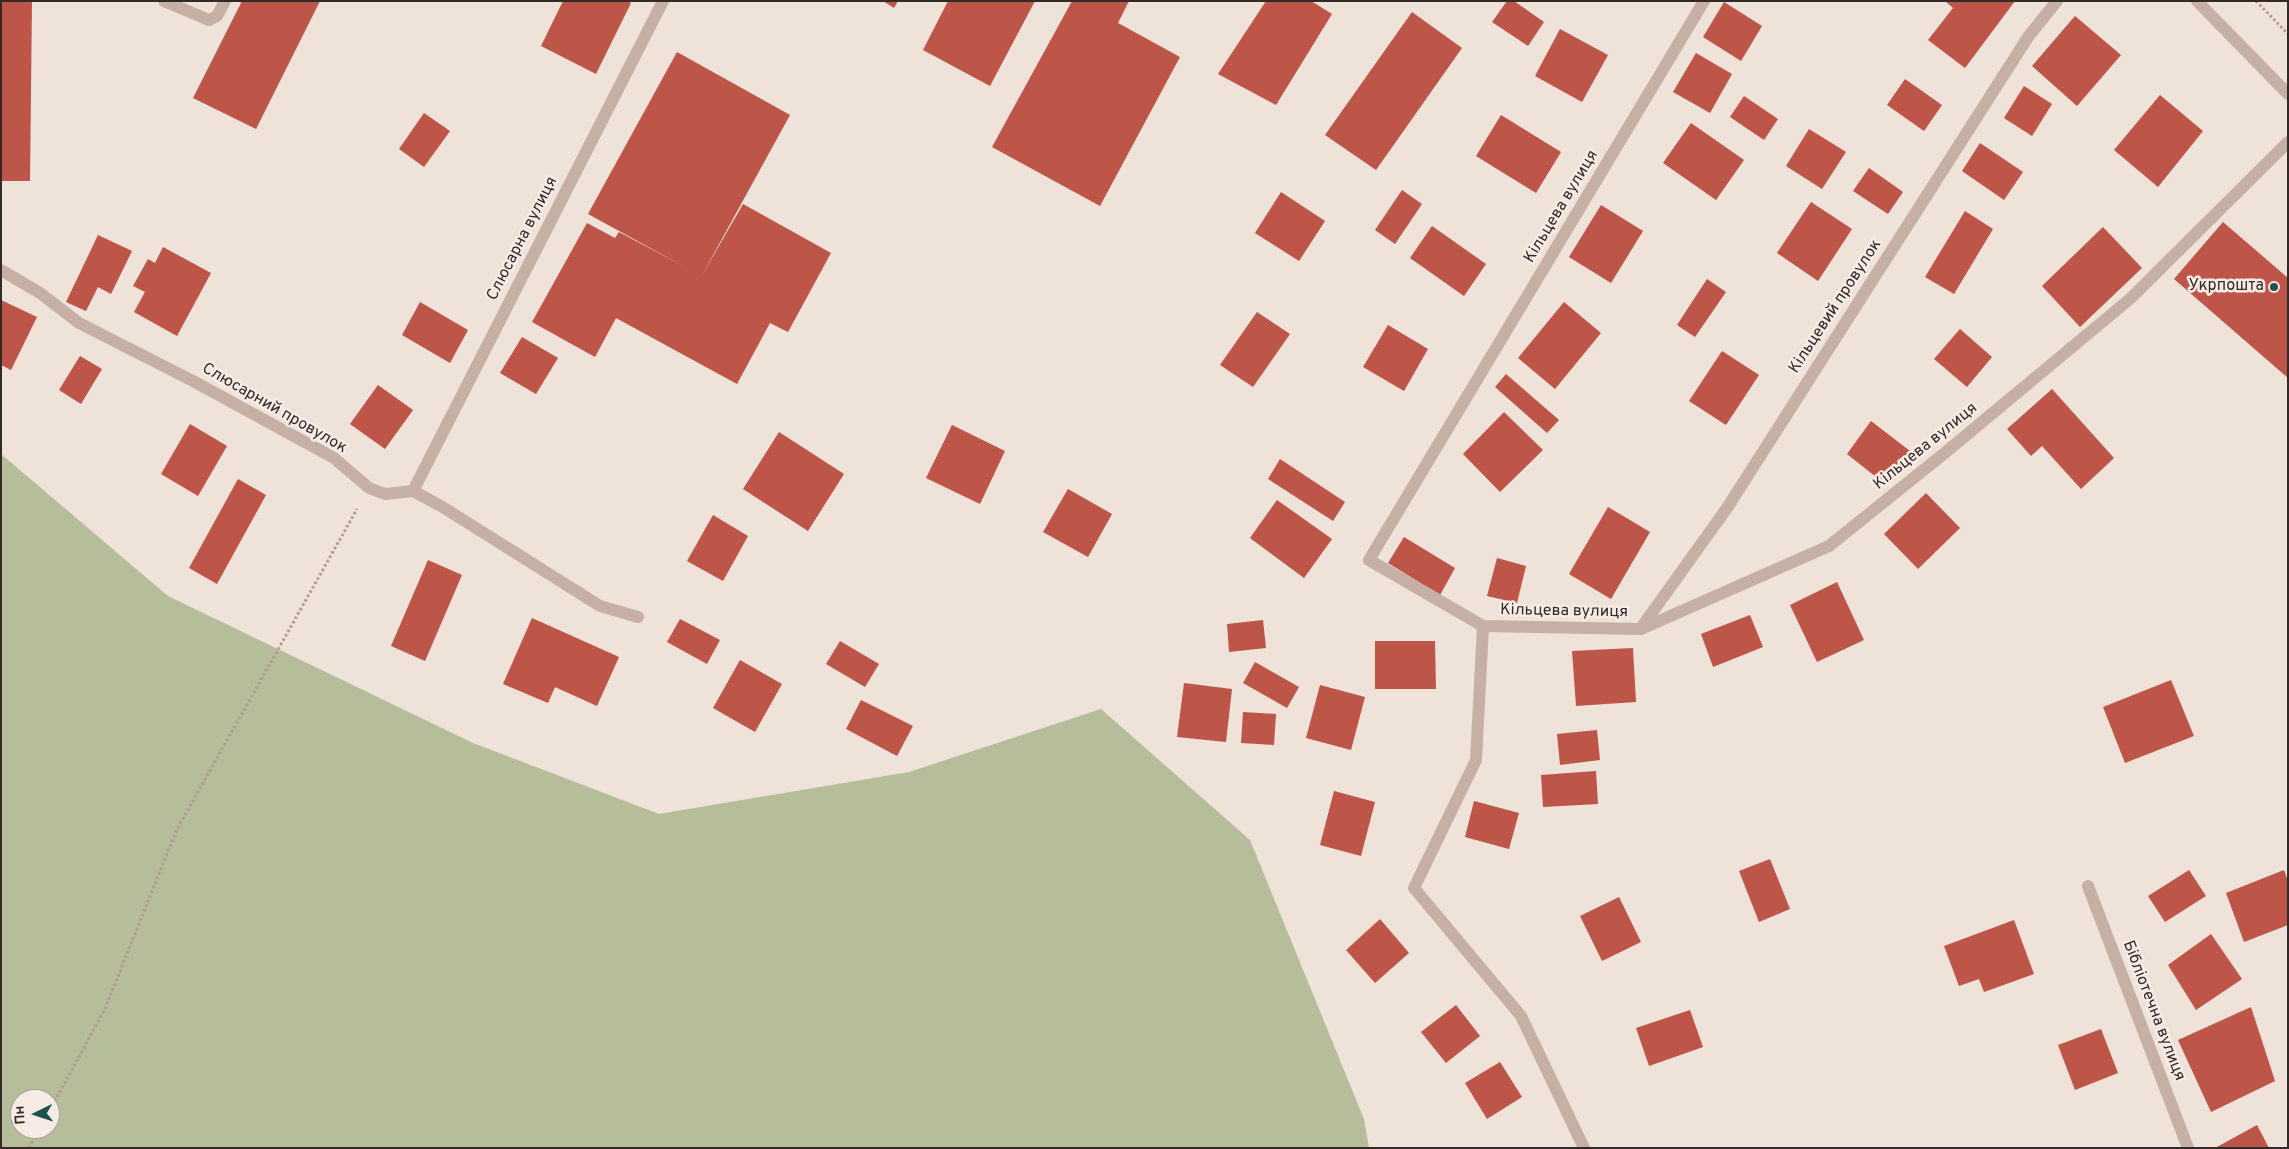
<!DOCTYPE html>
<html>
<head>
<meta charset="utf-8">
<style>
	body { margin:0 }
	#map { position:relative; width:2289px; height:1149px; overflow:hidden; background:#efe2d9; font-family:Overpass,sans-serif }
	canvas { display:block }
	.frame { position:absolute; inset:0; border:2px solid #332927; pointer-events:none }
	.north { position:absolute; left:10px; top:1089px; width:50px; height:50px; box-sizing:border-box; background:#f7ece5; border:1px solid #a99e99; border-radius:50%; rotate:266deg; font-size:14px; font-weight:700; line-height:20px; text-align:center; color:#332927 }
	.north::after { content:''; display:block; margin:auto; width:18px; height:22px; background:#1f514d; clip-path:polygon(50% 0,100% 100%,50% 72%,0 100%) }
</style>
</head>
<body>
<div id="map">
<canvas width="2289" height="1149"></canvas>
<div class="frame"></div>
<div class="north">Пн</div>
</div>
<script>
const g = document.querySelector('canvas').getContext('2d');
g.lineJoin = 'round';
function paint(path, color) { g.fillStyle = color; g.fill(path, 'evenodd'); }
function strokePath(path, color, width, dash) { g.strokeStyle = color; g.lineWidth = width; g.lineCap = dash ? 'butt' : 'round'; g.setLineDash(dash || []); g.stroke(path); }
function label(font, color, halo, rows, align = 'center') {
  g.font = font + ' Overpass,sans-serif'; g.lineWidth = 5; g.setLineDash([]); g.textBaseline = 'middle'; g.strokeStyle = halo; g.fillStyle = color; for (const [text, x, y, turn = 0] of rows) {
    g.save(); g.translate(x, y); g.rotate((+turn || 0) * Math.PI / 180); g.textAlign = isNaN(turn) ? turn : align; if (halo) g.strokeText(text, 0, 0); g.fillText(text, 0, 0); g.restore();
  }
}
paint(new Path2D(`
	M1,454L168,596L473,743L659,814L909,772L1101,709L1250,840L1364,1119L1369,1148H1ZM20,1099H50V1129H20Z`), '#b6bd9b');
paint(new Path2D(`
	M1,1H32L30,181H1Z
	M242,1H320L256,129L193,98Z
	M563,1H627L631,3L596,74L541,46Z
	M883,1H898L894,8Z
	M948,1H1035L990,86L923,50Z
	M1072,1H1129L1118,23L1180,57L1100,206L992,147Z
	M1266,1H1311L1332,14L1276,105L1218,74Z
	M1507,1H1514L1544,22L1528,46L1492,22Z
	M1945,1H2015L1965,68L1928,40L1953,8Z
	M1724,2L1762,26L1741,61L1703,37Z
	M1412,12L1462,48L1376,170L1325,135Z
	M2075,16L2121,55L2077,106L2032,66Z
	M1560,29L1608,55L1582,102L1535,76Z
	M677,52L790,115L701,277L743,204L831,253L788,332L770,323L737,384L616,318L595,357L532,322L587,223L615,238L619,232L685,267L588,214Z
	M1696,53L1732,74L1710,113L1673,92Z
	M1905,79L1942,105L1924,131L1887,105Z
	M2024,86L2052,104L2032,136L2004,118Z
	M2160,95L2203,131L2158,187L2114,150Z
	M1744,96L1778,119L1764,140L1730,117Z
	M424,113L450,131L424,167L399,149Z
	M1501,115L1561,152L1536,193L1476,156Z
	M1691,123L1744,160L1716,200L1663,163Z
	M1809,129L1846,152L1822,189L1786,166Z
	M1980,143L2023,172L2004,200L1962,171Z
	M1869,168L1903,192L1888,214L1853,191Z
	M1402,190L1422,204L1395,244L1375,230Z
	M1281,192L1325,221L1299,261L1255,233Z
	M1811,202L1852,229L1818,281L1777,253Z
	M1601,205L1643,231L1611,283L1569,257Z
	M1965,211L1993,229L1954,294L1925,277Z
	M2223,222L2288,278V378L2174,279Z
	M1432,226L1486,264L1464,296L1410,258Z
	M2103,227L2142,268L2080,327L2042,286Z
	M98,235L132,251L111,294L98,287L86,311L66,302Z
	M163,247L211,273L177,336L134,312L145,292L133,286L148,259L155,263Z
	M1707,279L1726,292L1695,337L1677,325Z
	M1,300L37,317L11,370L1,365Z
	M420,302L468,330L450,363L402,335Z
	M1564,302L1601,333L1555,389L1518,358Z
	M1257,312L1290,334L1253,387L1220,365Z
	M1388,325L1428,349L1404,391L1363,367Z
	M1960,329L1992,357L1967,387L1934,359Z
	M522,337L558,358L536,394L500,373Z
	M1722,351L1759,375L1726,425L1689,401Z
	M80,356L102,369L81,404L59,390Z
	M1506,374L1559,420L1547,433L1495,387Z
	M378,385L413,410L385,449L350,424Z
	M2052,389L2114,458L2081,489L2042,446L2031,456L2007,429Z
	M1504,412L1543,450L1500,492L1463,454Z
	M1871,421L1910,451L1885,484L1847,454Z
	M190,424L227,446L198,496L161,474Z
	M952,425L1005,451L980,504L926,478Z
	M779,432L844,474L808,531L743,489Z
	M1280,459L1345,502L1333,521L1268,479Z
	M238,479L266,495L217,584L189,568Z
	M1068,489L1112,514L1088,557L1043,532Z
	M1926,493L1960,528L1918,569L1884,534Z
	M1277,500L1332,539L1304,578L1250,538Z
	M1608,507L1650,532L1611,599L1569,574Z
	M713,515L748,536L723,581L687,561Z
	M1404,537L1455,568L1440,595L1388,563Z
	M1497,558L1526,566L1517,603L1487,596Z
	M428,560L462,575L425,661L391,646Z
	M1837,582L1864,640L1817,662L1790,605Z
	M1750,615L1763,647L1713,667L1701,634Z
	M532,618L619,657L597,706L555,687L548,703L503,684Z
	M680,619L720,640L707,664L667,642Z
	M1263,620L1266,648L1229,652L1227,624Z
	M840,641L879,664L865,687L826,664Z
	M1375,641H1435L1436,689H1375Z
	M1633,648L1636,702L1576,706L1572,651Z
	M740,660L782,684L755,732L713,708Z
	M1255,662L1299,687L1287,708L1243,683Z
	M2171,680L2194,736L2125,763L2103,707Z
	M1184,683L1232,689L1226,742L1177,737Z
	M1320,685L1365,697L1351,750L1306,738Z
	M861,700L913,726L897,756L846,729Z
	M1243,712L1276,714L1274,745L1241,743Z
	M1597,730L1600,760L1560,765L1557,734Z
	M1596,771L1598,804L1543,807L1541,775Z
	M1334,791L1375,802L1361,856L1320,845Z
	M1474,801L1519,813L1509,849L1465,837Z
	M1770,859L1790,909L1759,922L1739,871Z
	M2189,870L2206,896L2165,922L2148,896Z
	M2284,870L2288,881V925L2244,942L2226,893Z
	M1619,897L1641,942L1602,961L1580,916Z
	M1380,919L1409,953L1375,983L1346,950Z
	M2014,920L2034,974L1984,992L1979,979L1959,986L1944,946Z
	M2211,934L2242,979L2196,1010L2168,965Z
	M1456,1005L1480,1036L1446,1063L1421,1032Z
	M2251,1007L2275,1081L2211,1112L2178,1040Z
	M1690,1010L1703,1047L1649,1066L1636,1028Z
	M2101,1029L2118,1073L2075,1090L2058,1045Z
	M1500,1062L1522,1097L1487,1119L1465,1083Z
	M2257,1125L2269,1148H2215Z`), '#bd5549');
strokePath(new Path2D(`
	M2256,1L2288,34
	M50,1110L105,1009L176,831L357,509
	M29,1148L39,1129`), '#b29a91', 3, [2.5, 2.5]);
strokePath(new Path2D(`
	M164,1L209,20L217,16L225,1
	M1704,1L1369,560L1483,626L1641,629L1829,546L1946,452L2131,298L2288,142
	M2197,1L2288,94
	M1,270L40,293L79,323L193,381L334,458L369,488L385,494L413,491L441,506L600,606L638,617
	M413,491L663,1
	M1483,626L1476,760L1414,888L1521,1016L1584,1148
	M1641,628L1727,508L2028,37L2057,1
	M2088,886L2188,1148`), '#c6b0a6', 12);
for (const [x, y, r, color] of [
	[2274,287,5,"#1f514d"]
]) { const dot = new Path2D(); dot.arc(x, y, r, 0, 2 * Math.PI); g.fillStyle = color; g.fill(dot); strokePath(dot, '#f7ece5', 2); }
label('16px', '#332927', '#f7ece5', [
	["Кільцева вулиця",1562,207,-59],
	["Слюсарна вулиця",523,239,-63],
	["Кільцевий провулок",1836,307,-57],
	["Слюсарний провулок",274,409,30],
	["Кільцева вулиця",1926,447,-39],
	["Кільцева вулиця",1564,612,1],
	["Бібліотечна вулиця",2153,1011,69]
]);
label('16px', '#332927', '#f7ece5', [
	["Укрпошта",2264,287]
], 'right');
</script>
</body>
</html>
